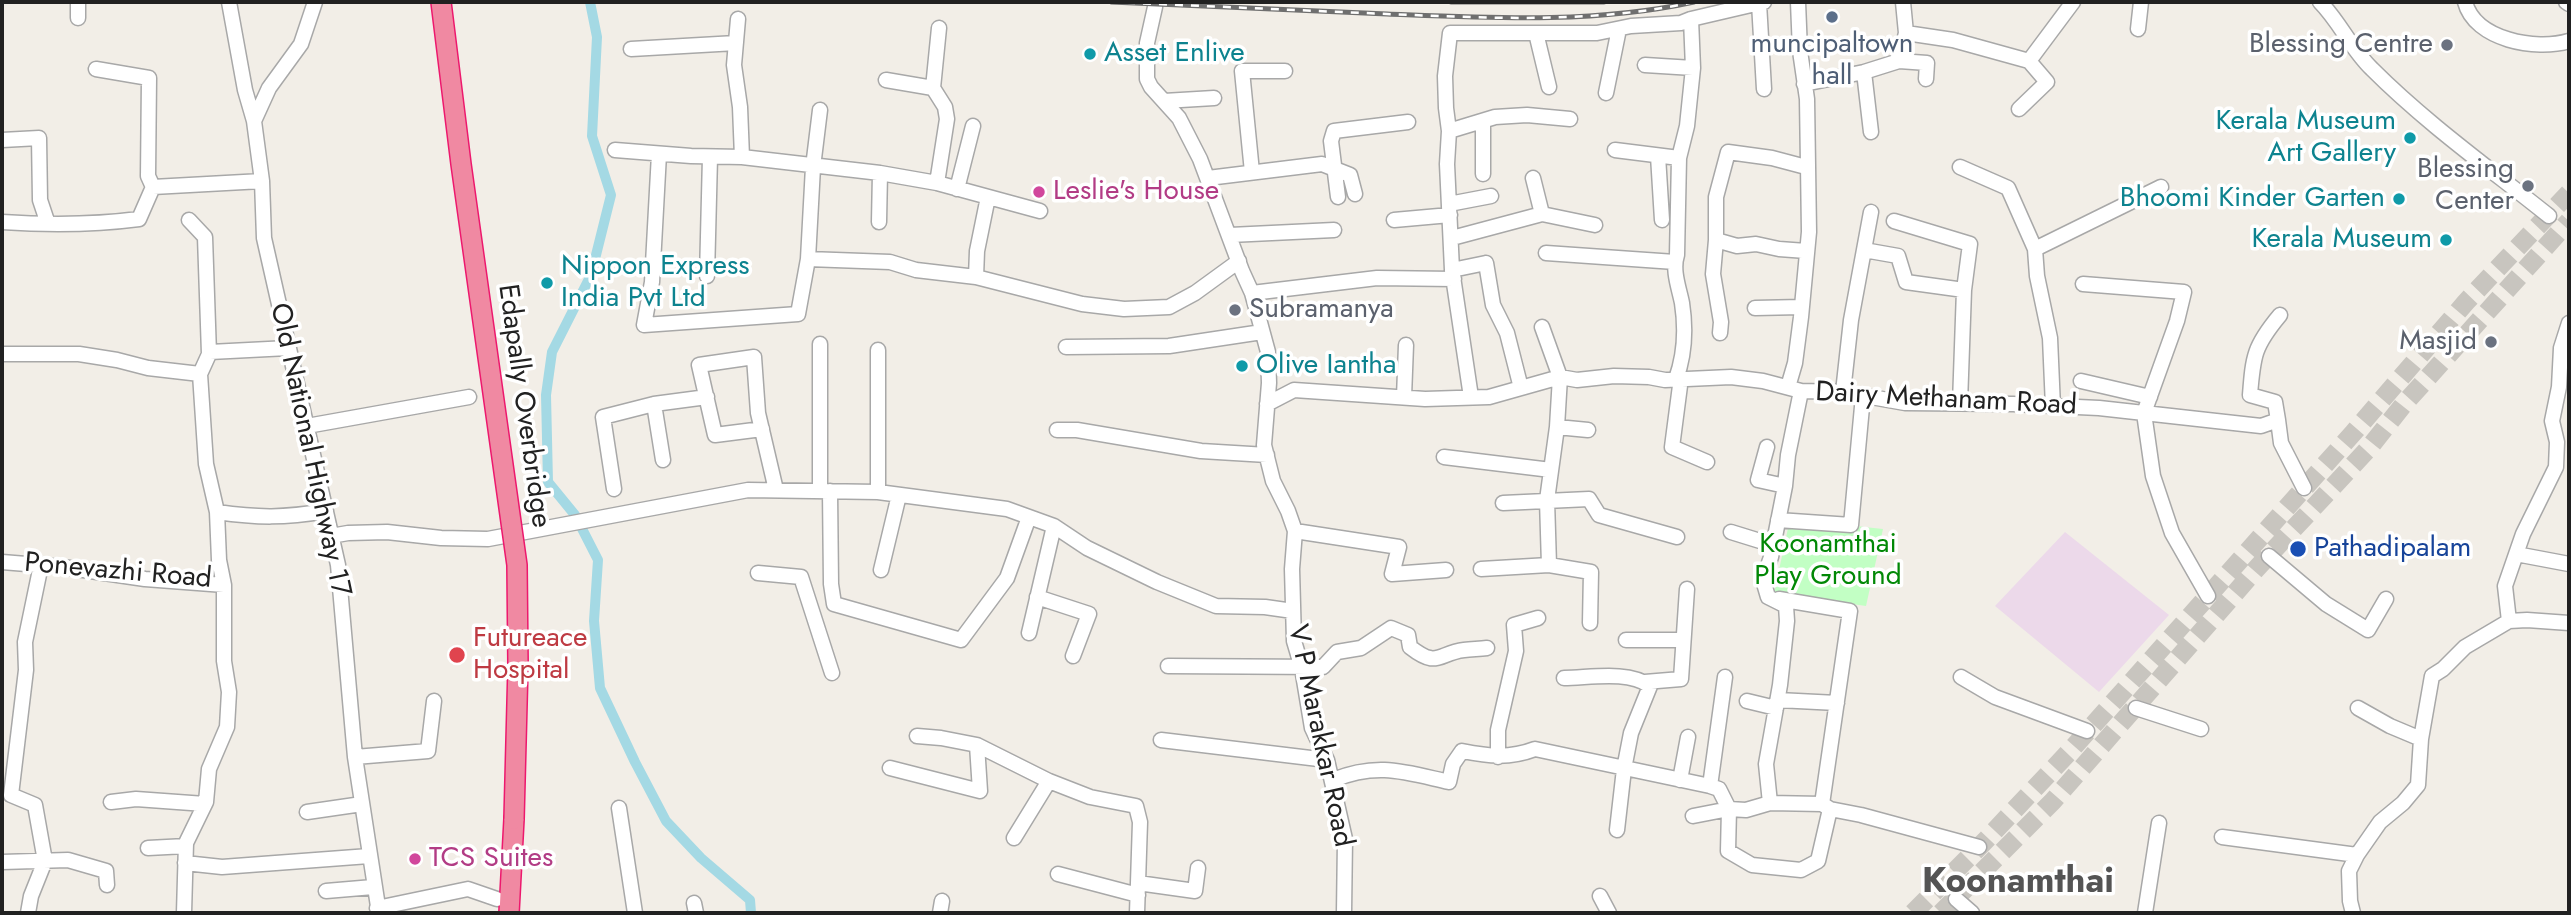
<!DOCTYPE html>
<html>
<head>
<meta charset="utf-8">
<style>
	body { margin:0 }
	#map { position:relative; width:2571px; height:915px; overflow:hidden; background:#f2eee7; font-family:Jost,sans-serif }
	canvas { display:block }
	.frame { position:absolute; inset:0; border:4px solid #212121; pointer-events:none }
</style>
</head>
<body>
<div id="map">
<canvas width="2571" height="915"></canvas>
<div class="frame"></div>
</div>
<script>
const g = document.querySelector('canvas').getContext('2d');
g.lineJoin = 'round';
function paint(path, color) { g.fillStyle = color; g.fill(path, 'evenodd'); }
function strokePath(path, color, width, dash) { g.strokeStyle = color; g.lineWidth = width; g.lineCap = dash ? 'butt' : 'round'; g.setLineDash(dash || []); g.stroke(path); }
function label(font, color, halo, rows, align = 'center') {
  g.font = font + ' Jost,sans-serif'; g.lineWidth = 7; g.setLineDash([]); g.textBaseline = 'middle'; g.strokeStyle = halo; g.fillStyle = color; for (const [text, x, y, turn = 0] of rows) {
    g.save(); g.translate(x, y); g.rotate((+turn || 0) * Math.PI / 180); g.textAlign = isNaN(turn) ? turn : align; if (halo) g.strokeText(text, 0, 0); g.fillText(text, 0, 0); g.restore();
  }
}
paint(new Path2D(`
	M2065,532L2169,615L2099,692L1995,606Z`), '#ecd9ea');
paint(new Path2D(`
	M1790,519L1883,529L1866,606L1774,593Z`), '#c2ffc4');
strokePath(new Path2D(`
	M590,2L597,37L592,136L611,195L591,275L552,352L546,395L548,482L575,515L598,560L594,621L600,688L635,762L666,821L701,858L750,900L751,913`), '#a4d9e4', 10);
strokePath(new Path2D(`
	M1913,913L1985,841L2070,751L2354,432L2466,302L2569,193
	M1941,913L2053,801L2257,568L2369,448L2404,404L2569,221`), '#c8c5bf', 19, [19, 10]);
const minor = new Path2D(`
	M229,2L245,90L254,121
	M315,2L301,44L269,88L254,121L262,181L264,238L338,565L355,757L379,913
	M1903,2L1906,33
	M2320,2C2340,22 2351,49 2372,69C2426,123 2489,168 2549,216
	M2465,2C2475,40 2536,51 2569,41
	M2566,2L2569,4
	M1759,3L1764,89
	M1155,7L1147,43V79L1151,87L1179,118L1200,159L1242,271L1252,293L1268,352L1269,383L1264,445L1273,481L1288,511L1295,531L1292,569L1294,641L1302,668L1312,728L1327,760L1345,839L1344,913
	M78,18V2
	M738,19L734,65L740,107L742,157
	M2138,29L2141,2
	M1536,33L1549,87
	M631,49L736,43
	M1899,61L1927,63L1926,79
	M1645,65L1693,68
	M96,69L149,78L148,176L153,187
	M1864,72L1871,132
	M886,80L933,88L945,107L947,119L937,183
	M1804,84L1864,72L1899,61L1906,33L1953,40L2029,61L2073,2
	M933,88L939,28
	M1606,93L1619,29
	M1164,101L1214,98
	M2019,109L2047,82L2029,61
	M1483,121V174
	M1449,131L1495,117L1527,115L1570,119
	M2,140L39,138L40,200L48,224
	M615,150L691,156L742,157L880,173L937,183L1040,211
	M1615,150L1679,158
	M659,154L652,282L644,325L798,314L808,259L813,167L820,110
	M1658,156L1662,220
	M1960,167L2008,188L2035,249L2037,276L2050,338L2053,407
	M1252,172L1242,71H1285
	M1208,178L1322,164L1350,175L1355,194
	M1533,178L1542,214
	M957,189L973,126
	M1338,197L1331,141L1334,131L1408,122
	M1449,204L1491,196
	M189,220L205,237L209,354
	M1394,220L1450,215
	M1894,221L1970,244L1964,290L1960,403
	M2,222C48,225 93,225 139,219L153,187L262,181
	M879,222L880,173
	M1230,235L1334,230
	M1452,238L1542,214L1595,225
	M1716,240V197L1728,152L1772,158L1806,167
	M2035,249L2161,187
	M1864,250L1898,256L1906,282L1964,290
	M1546,253L1675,262
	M808,259L890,262L916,270L976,277L1082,304L1124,309L1169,307L1195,293L1239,261
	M1452,270L1471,397
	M707,276L710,157
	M976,277L977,251L988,197
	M2083,284L2184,292L2177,321L2144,413L2261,426L2278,420L2281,443L2304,488
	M1252,293L1377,278L1454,279
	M1755,308L1801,307
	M1542,327L1560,377L1557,427L1547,500L1549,565
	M1720,333L1721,322L1713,274L1716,240L1737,246L1756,244L1779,249L1806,251
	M1066,347L1169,346L1262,332
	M878,350V492
	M2,354H79L117,360L148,368L200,374
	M1681,378L1672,447L1707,462
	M1676,379C1685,354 1686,329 1682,303C1679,288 1672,270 1677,255L1679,158L1687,126L1693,68L1691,19
	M2081,381L2150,397
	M1788,387L1795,363L1801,317L1809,232L1807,99L1800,51L1798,2
	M1521,388L1507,333L1493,305L1486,263L1452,270L1447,164L1449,131L1446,108L1445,76L1450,33H1597L1631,26L1681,23L1691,19L1764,2
	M1843,392L1851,320L1871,212
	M1404,397L1406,345
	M654,404L663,460
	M1267,404L1294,390L1425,399L1489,397L1560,377L1577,380L1614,376L1649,377L1665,380L1731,377L1763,381L1801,391L1843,392L1905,403L2013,404L2099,408L2144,413L2153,476L2172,533L2208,596
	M2278,420L2275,402L2250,395C2253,356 2254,346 2280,315
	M307,426L469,397
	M1557,427L1588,430
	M762,429L715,435L699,365L754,357L758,413L776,490
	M1057,430H1077L1201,451L1267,455
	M1767,447L1758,480L1785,486
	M1444,457L1551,470
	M614,489L603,417L654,404L707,397
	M820,490V344
	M830,491L831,584L834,604L961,640L1007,578L1029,517
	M1503,503L1589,499L1599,515L1677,537
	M217,512L206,464L200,374L210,352L288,348
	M1778,520L1851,525L1863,396
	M1295,531L1399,547L1392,574L1446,570
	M1731,532L1773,545
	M331,536L348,533L387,532L441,538L488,539L748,490L878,492L1007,509L1054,526L1087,548L1157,582L1216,606L1265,607L1293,611
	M2516,554L2569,564
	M2269,556L2326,604L2368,630L2386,599
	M2,562L63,567L145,579L224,585L219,560L217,512C259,518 284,518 326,511
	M1481,569L1549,565L1591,572L1590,623
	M881,570L899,495
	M758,573L801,577L832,673
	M1037,597L1089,614L1073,656
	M1779,599L1850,611L1822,804
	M2509,621L2505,586L2523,534L2556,467L2557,442L2552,421L2559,387L2561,348L2569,323
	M1029,633L1054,526
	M1626,640H1683
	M1168,666L1323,667L1337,652L1361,648L1391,628L1408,635L1410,647C1438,669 1438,653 1464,650C1472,649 1479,649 1487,648
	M1961,677L1995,697L2087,731
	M1564,678C1589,678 1628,670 1650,686L1631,733L1624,769L1617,830
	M1645,682L1681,679L1687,589
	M1778,700L1837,703
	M1747,701L1776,708
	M2136,708L2201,729
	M2358,708L2390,726L2421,739
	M917,736L941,738L977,745L1049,781L1090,797L1136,806L1140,822L1137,913
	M1161,740L1327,760
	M355,757L428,751L434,701
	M1498,757V730L1516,651L1514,625L1538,618
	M890,768L980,791L977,745
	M1333,780C1378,762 1404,772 1449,782L1453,764L1462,751C1488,756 1509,759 1535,749L1710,786L1719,789L1729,809L1746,810L1770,803L1822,804L1830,809L1861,815L1979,847
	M1680,780L1688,737
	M1710,786L1725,677
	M111,802L136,799L205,804
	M1770,803L1766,764L1780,685L1787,621L1786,606L1768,597L1763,580L1771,557L1785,486L1788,455L1801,391
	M619,808L635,913
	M307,812L362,804
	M1693,816L1729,809L1728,851L1752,865L1801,870L1818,861L1830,809
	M2222,837L2357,855
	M1014,838L1049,781
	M148,848L186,846
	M2,862L68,860L106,871L107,885
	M185,863L222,867L369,856
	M1058,874L1138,895
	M1138,883L1195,891L1198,868
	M326,891L373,887
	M1600,896L1609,913
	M1956,899L1972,913
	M694,903L696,913
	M377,908L468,889L497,899
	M28,913L31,896L45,861L35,805L11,795L26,670L25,642L41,565
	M184,913L186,843L206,802L209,769L227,727L229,692L224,661V585
	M940,913L942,901
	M2145,913L2159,823
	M2353,913L2350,901L2349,871L2357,855L2380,822L2403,803L2418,785L2421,739L2432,676L2443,669L2465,647L2509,621L2527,620L2569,623`);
const highway = new Path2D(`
	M509,913L514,819`);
strokePath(minor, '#a8a8a8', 17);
strokePath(highway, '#ed186d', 22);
strokePath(minor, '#fff', 14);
strokePath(highway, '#f089a2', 19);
const rail = new Path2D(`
	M1111,2C1203,6 1295,10 1387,14C1489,18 1593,24 1694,2
	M1451,2H1604`);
strokePath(rail, '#6f6f6f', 5);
strokePath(rail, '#fff', 2.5, [8]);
const highwayBridge = new Path2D(`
	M441,2L461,164L517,565L518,665L514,819`);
strokePath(highwayBridge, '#ed186d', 22, []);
strokePath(highwayBridge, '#f089a2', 19);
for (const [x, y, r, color] of [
	[1832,17,7,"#5c6f8a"],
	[2447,45,7,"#6b7280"],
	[1090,54,7,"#0f9aa8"],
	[2410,138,7,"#0f9aa8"],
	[2528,186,7,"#6b7280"],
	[1039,192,7,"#d1479c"],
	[2399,199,7,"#0f9aa8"],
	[2446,240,7,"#0f9aa8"],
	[547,283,7,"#0f9aa8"],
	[1235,310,7,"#6b7280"],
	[2491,342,7,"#6b7280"],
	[1242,366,7,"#0f9aa8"],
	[2298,549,9,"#1a4fb4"],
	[457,655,9,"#e0444e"],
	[415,859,7,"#d1479c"]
]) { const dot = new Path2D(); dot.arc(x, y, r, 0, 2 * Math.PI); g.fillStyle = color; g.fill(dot); strokePath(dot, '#fff', 2.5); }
label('28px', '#4e5e75', '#fff', [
	["muncipaltown",1832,45],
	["hall",1832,77]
]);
label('28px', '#5b616d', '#fff', [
	["Blessing Centre",2433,45],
	["Blessing",2514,170],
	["Center",2514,202],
	["Subramanya",1249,310,"left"],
	["Masjid",2477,342]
], 'right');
label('28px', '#0d838f', '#fff', [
	["Asset Enlive",1104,54],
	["Kerala Museum",2396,122,"right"],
	["Art Gallery",2396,154,"right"],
	["Bhoomi Kinder Garten",2385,199,"right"],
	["Kerala Museum",2432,240,"right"],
	["Nippon Express",561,267],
	["India Pvt Ltd",561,299],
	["Olive Iantha",1256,366]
], 'left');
label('28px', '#b23c85', '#fff', [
	["Leslie's House",1053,192],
	["TCS Suites",429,859]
], 'left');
label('28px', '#212121', '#fff', [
	["Dairy Methanam Road",1946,400,3],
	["Edapally Overbridge",523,406,82],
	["Old National Highway 17",309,450,78],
	["Ponevazhi Road",118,572,5],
	["V P Marakkar Road",1319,736,78]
]);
label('28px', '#028806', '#fff', [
	["Koonamthai",1828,545],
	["Play Ground",1828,577]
]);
label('28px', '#164399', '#fff', [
	["Pathadipalam",2314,549]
], 'left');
label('28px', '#be3a42', '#fff', [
	["Futureace",473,639],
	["Hospital",473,671]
], 'left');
label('bold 35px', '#545454', '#fff', [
	["Koonamthai",2018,884]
]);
</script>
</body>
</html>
